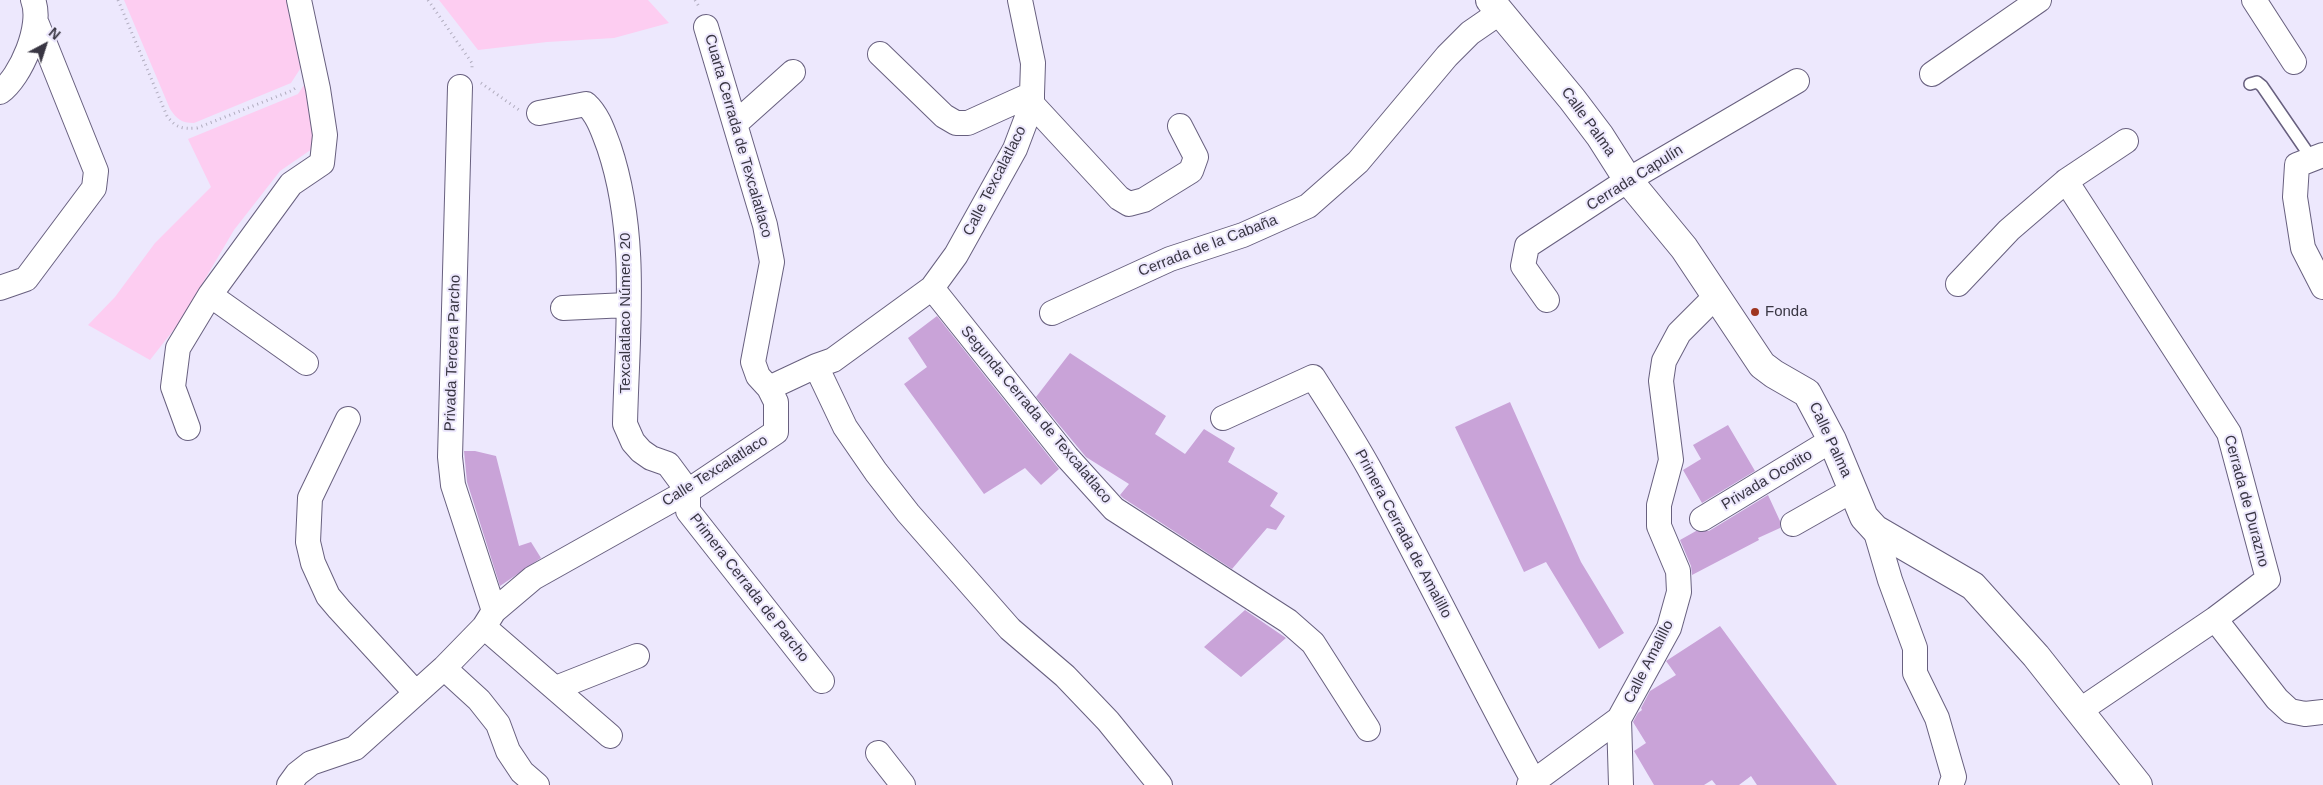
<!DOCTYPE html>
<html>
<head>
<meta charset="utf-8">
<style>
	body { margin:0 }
	#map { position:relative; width:2323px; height:785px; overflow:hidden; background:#ede8fd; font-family:Helvetica,sans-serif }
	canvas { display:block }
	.north { position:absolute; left:20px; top:20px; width:50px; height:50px; -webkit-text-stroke:4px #ede8fd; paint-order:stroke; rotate:40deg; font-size:14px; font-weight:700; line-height:20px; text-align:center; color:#393643 }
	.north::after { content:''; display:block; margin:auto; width:18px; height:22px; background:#393643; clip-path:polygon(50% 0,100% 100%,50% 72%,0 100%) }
</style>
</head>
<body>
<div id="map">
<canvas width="2323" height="785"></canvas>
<div class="north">N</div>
</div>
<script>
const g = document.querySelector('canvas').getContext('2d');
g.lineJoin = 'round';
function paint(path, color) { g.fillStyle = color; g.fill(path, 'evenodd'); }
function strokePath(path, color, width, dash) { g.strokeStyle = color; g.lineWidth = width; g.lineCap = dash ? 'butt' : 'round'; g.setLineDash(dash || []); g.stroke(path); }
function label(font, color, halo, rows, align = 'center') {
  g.font = font + ' Helvetica,sans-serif'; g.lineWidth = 4; g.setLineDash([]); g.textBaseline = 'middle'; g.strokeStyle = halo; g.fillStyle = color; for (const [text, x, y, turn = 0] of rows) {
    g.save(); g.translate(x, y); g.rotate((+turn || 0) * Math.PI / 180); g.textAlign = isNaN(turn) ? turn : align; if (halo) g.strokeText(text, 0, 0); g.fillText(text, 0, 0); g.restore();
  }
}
paint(new Path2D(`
	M124,0H290L302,66L291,83L194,123C181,123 177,119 170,109Z
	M439,0H648L669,23L614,38L547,42L478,50Z
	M310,76L321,134L312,149L280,171L234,230L179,323L150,360L88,325L115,297L155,243L211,187L188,139L298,94Z`), '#fdcdf1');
paint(new Path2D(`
	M937,316L1059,469L1041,485L1025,468L984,494L904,384L927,367L908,338Z
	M1070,353L1166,416L1155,434L1185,454L1204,429L1235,448L1228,462L1278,493L1270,506L1285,516L1276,530L1267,528L1232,569L1123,498L1120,495L1129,484L1086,457L1036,397Z
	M1510,402L1581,562L1624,633L1599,649L1546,562L1524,572L1455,427Z
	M1728,425L1755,471L1702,503L1683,470L1701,459L1693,445Z
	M464,451H475L496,456L519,546L531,542L541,558L500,586L467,482Z
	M1768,495L1780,521V528L1758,538L1759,540L1692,575L1691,566L1680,540L1696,531H1709Z
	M1245,610L1286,638L1241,677L1204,647Z
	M1720,626L1837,785H1757L1751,776L1739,785H1716L1712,780L1704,785H1654L1634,751L1646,743L1633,722L1638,713L1642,710L1641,708L1650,691L1676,675L1666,661Z`), '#c9a3d8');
const service = new Path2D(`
	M2250,84L2257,82L2262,86L2312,159`);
const minor = new Path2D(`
	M2254,0L2294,62
	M706,27L765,225L772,262L753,362L758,376L769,388
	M880,54L944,116L956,123H968L1032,94
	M1932,74L2039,0
	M460,87L450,457L453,485L494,611
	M0,92C21,77 43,25 33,0
	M1032,104L1119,198L1129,204L1144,200L1191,171L1196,157L1180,126
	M539,113L586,104C598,115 603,131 609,147C639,236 627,332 625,424L633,442L641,451L651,458L668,464L688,491V511L822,681
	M735,124L793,72
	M2323,155L2297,165L2295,197L2303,248L2323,287
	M2066,181L2229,433L2268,579L2215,619L2079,711
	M1958,284L2009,230L2066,181L2126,141
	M0,288L26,279L94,188L96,171L37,24
	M932,288L1067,457L1114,509L1288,621L1313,643L1368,729
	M210,295L306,363
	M1547,300L1523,266L1527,246L1628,180L1797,81
	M563,308L627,305
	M1052,313L1170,259L1243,235L1308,206L1358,162L1447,56L1470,33L1499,13
	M816,366L845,427L876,472L908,513L1010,629L1065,676L1108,721L1160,785
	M1223,418L1313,377C1332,407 1352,437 1369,468C1426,572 1477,678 1534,782
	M348,419L310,498L308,542L313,563L328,596L339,609L415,692
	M188,428L173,387L178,348L210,295L291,184L322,163L325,135L318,89L299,0
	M1702,519L1832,440
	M1793,524L1853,490
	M1875,529L1890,580L1915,648V673L1937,718L1954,777L1951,785
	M2215,619L2277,699L2290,711L2305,714L2323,712
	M484,627L610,736
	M444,668L479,700L498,724L508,751L522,772L537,785
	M556,688L637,656
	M878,753L903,785
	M289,785L297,774L311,763L355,748L444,668L484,627L494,611L533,578L688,491L776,432V402L769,388L816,366L833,360L932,288L956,255L1015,149L1032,104V94L1033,63L1020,0
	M1529,785L1619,719
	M1621,785L1619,719L1669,628L1679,592L1678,571L1659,526V505L1671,460L1661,381L1664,361L1679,333L1717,295`);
const tertiary = new Path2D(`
	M1490,0L1572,99L1600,136L1628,180L1684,248L1762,365L1774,374L1807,393L1832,440L1864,517L1875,529L1973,586L2036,656L2138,785`);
strokePath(service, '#68607f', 14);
strokePath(minor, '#68607f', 26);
strokePath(tertiary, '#68607f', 30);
strokePath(new Path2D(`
	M118,0L167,116C176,128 182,129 197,128L291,91L297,87
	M428,0L472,63V69
	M695,0L700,8
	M481,83L519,110`), '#b0acbe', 3, [1, 4]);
strokePath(service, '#fff', 11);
strokePath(minor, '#fff', 24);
strokePath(tertiary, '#fff', 28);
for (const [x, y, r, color] of [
	[1755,312,5,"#9e3420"]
]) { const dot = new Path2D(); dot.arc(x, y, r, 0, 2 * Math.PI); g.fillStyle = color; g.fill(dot); strokePath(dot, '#ede8fd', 2); }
label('15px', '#393643', '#ede8fd', [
	["Calle Palma",1588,122,54],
	["Cuarta Cerrada de Texcalatlaco",738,136,74],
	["Cerrada Capulín",1635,178,-32],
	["Calle Texcalatlaco",995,181,-63],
	["Cerrada de la Cabaña",1208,246,-21],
	["Texcalatlaco Número 20",626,313,-90],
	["Privada Tercera Parcho",453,353,-88],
	["Segunda Cerrada de Texcalatlaco",1036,415,50],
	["Calle Palma",1830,440,65],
	["Calle Texcalatlaco",715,471,-32],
	["Privada Ocotito",1767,480,-31],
	["Cerrada de Durazno",2246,501,75],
	["Primera Cerrada de Amalillo",1403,534,62],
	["Primera Cerrada de Parcho",749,588,52],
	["Calle Amalillo",1649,662,-63]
]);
label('15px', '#393643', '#ede8fd', [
	["Fonda",1765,312]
], 'left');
</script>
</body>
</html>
